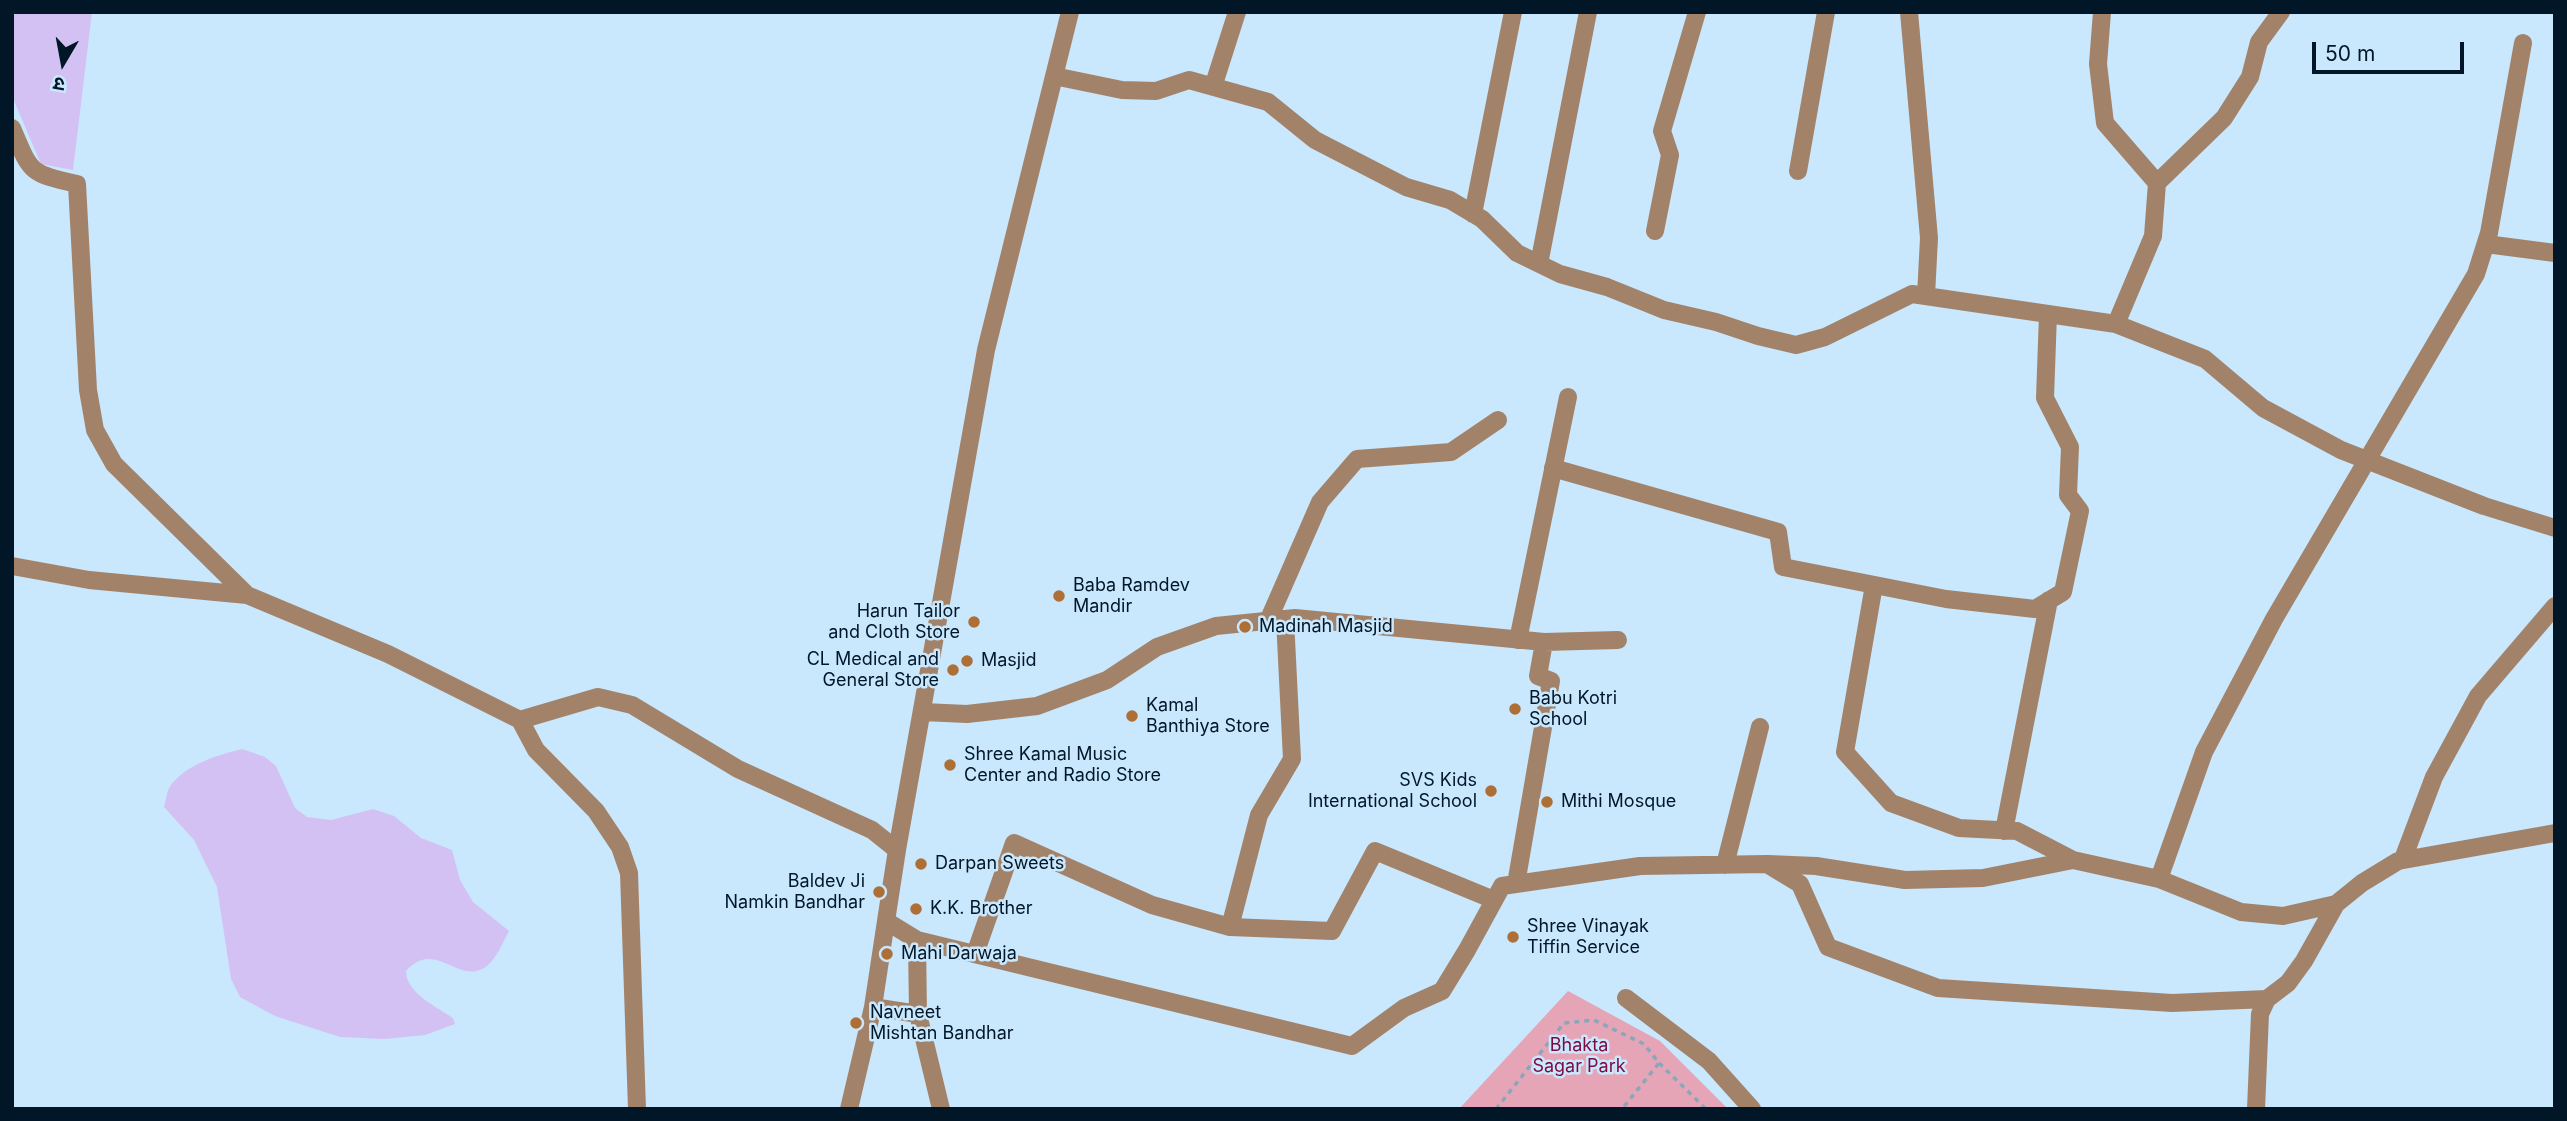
<!DOCTYPE html>
<html>
<head>
<meta charset="utf-8">
<style>
	body { margin:0 }
	#map { position:relative; width:2567px; height:1121px; overflow:hidden; background:#c9e7fd; font-family:Inter,"Noto Sans Devanagari",sans-serif }
	canvas { display:block }
	.frame { position:absolute; inset:0; border:14px solid #011727; pointer-events:none }
	.north { position:absolute; left:28px; top:28px; width:70px; height:70px; -webkit-text-stroke:5px #c9e7fd; paint-order:stroke; rotate:190deg; font-size:19px; font-weight:700; line-height:28px; text-align:center; color:#011727 }
	.north::after { content:''; display:block; margin:auto; width:24px; height:32px; background:#011727; clip-path:polygon(50% 0,100% 100%,50% 72%,0 100%) }
	.scale { position:absolute; left:2312px; top:42px; width:152px; height:32px; box-sizing:border-box; border:4px solid #011727; border-top:0; padding-left:9px; font-size:21px; line-height:24px; white-space:nowrap; color:#011727; -webkit-text-stroke:5px #c9e7fd; paint-order:stroke }
</style>
</head>
<body>
<div id="map">
<canvas width="2567" height="1121"></canvas>
<div class="frame"></div>
<div class="north">उ</div>
<div class="scale">50 m</div>
</div>
<script>
const g = document.querySelector('canvas').getContext('2d');
g.lineJoin = 'round';
function paint(path, color) { g.fillStyle = color; g.fill(path, 'evenodd'); }
function strokePath(path, color, width, dash) { g.strokeStyle = color; g.lineWidth = width; g.lineCap = dash ? 'butt' : 'round'; g.setLineDash(dash || []); g.stroke(path); }
function label(font, color, halo, rows, align = 'center') {
  g.font = font + ' Inter,sans-serif'; g.lineWidth = 5; g.setLineDash([]); g.textBaseline = 'middle'; g.strokeStyle = halo; g.fillStyle = color; for (const [text, x, y, turn = 0] of rows) {
    g.save(); g.translate(x, y); g.rotate((+turn || 0) * Math.PI / 180); g.textAlign = isNaN(turn) ? turn : align; if (halo) g.strokeText(text, 0, 0); g.fillText(text, 0, 0); g.restore();
  }
}
paint(new Path2D(`
	M1568,991L1660,1041L1728,1109H1459Z`), '#e5a5b6');
paint(new Path2D(`
	M12,12H92L73,170L41,164L12,96Z
	M242,749L265,757L276,766L295,808L307,817L331,820L373,809L394,816L421,838L452,850L460,880L473,902L509,931C503,942 497,957 488,965C459,989 437,937 406,971C406,993 437,1007 453,1018L455,1024L425,1035L384,1039L340,1037L275,1016L240,997L231,979L217,887L194,840L164,807C166,800 167,790 171,785C187,764 218,755 242,749Z`), '#d3c1f3');
strokePath(new Path2D(`
	M1659,1063L1706,1109
	M1496,1109L1564,1023L1594,1020L1644,1044L1659,1063L1622,1109`), '#8aa6ba', 3.5, [5, 5]);
strokePath(new Path2D(`
	M1909,12L1929,238L1926,296
	M2102,12L2098,64L2105,123L2157,183L2153,236L2116,324
	M1054,76L1122,90L1156,91L1189,80L1268,102L1315,140L1406,187L1450,200L1482,219L1517,253L1560,274L1607,287L1664,310L1716,322L1758,336L1796,345L1825,337L1912,294L2116,324L2205,359L2263,408L2341,450L2484,506L2555,528
	M1213,87L1237,12
	M12,128C31,173 29,173 77,184L88,390L95,430L114,464L247,595
	M1798,171L1826,12
	M2157,183L2224,118L2250,77L2259,42L2281,12
	M1473,214L1513,12
	M1655,231L1670,155L1662,131L1697,12
	M2486,244L2555,253
	M1539,264L1588,12
	M1553,468L1778,532L1783,567L1946,599L2035,609L2063,592L2080,511L2068,495L2070,447L2045,398L2048,314
	M12,566L89,580L247,595L388,654L520,720L598,697L632,705L738,769L872,830L897,850L886,921L917,940L918,1014L941,1109
	M1874,585L1845,752L1891,803L1959,828L2017,831L2073,860
	M1268,621L1320,502L1357,459L1451,452L1498,420
	M1518,640L1568,397
	M923,712L967,714L1037,706L1107,680L1157,647L1216,626L1285,619L1295,618L1544,642L1618,640
	M520,720L536,750L596,811L620,847L629,873L637,1109
	M2004,831L2049,600
	M897,850L986,350L1070,12
	M2403,859L2434,777L2478,696L2555,606
	M1768,864L1816,866L1905,880L1983,878L2073,860L2159,879L2241,912L2283,916L2336,904
	M1725,865L1760,727
	M2159,879L2204,752L2274,619L2476,274L2489,233L2523,43
	M1516,884L1551,681L1538,676L1544,642
	M886,921L873,1007L918,1014
	M1230,927L1259,815L1292,759L1285,619
	M917,940L1352,1046L1404,1008L1442,991L1467,950L1502,886L1640,866L1767,864L1800,884L1828,947L1938,988L2172,1003L2267,999
	M975,954L1014,843L1152,905L1230,927L1332,931L1375,851L1494,900
	M1626,998L1709,1061L1752,1109
	M849,1109L873,1007
	M2256,1109L2260,1014L2267,999L2288,983L2304,961L2336,904L2362,883L2398,861L2555,833`), '#a28369', 18);
for (const [x, y, r, color] of [
	[1059,596,7,"#ad6f35"],
	[974,622,7,"#ad6f35"],
	[1245,627,7,"#ad6f35"],
	[967,661,7,"#ad6f35"],
	[953,670,7,"#ad6f35"],
	[1515,709,7,"#ad6f35"],
	[1132,716,7,"#ad6f35"],
	[950,765,7,"#ad6f35"],
	[1491,791,7,"#ad6f35"],
	[1547,802,7,"#ad6f35"],
	[921,864,7,"#ad6f35"],
	[879,892,7,"#ad6f35"],
	[916,909,7,"#ad6f35"],
	[1513,937,7,"#ad6f35"],
	[887,954,7,"#ad6f35"],
	[856,1023,7,"#ad6f35"]
]) { const dot = new Path2D(); dot.arc(x, y, r, 0, 2 * Math.PI); g.fillStyle = color; g.fill(dot); strokePath(dot, '#c9e7fd', 2.5); }
label('18px', '#011727', '#c9e7fd', [
	["Baba Ramdev",1073,586],
	["Mandir",1073,607],
	["Harun Tailor",960,612,"right"],
	["and Cloth Store",960,633,"right"],
	["Madinah Masjid",1259,627],
	["CL Medical and",939,660,"right"],
	["General Store",939,681,"right"],
	["Masjid",981,661],
	["Babu Kotri",1529,699],
	["School",1529,720],
	["Kamal",1146,706],
	["Banthiya Store",1146,727],
	["Shree Kamal Music",964,755],
	["Center and Radio Store",964,776],
	["SVS Kids",1477,781,"right"],
	["International School",1477,802,"right"],
	["Mithi Mosque",1561,802],
	["Darpan Sweets",935,864],
	["Baldev Ji",865,882,"right"],
	["Namkin Bandhar",865,903,"right"],
	["K.K. Brother",930,909],
	["Shree Vinayak",1527,927],
	["Tiffin Service",1527,948],
	["Mahi Darwaja",901,954],
	["Navneet",870,1013],
	["Mishtan Bandhar",870,1034]
], 'left');
label('18px', '#7e093f', '#c9e7fd', [
	["Bhakta",1579,1046],
	["Sagar Park",1579,1067]
]);
</script>
</body>
</html>
